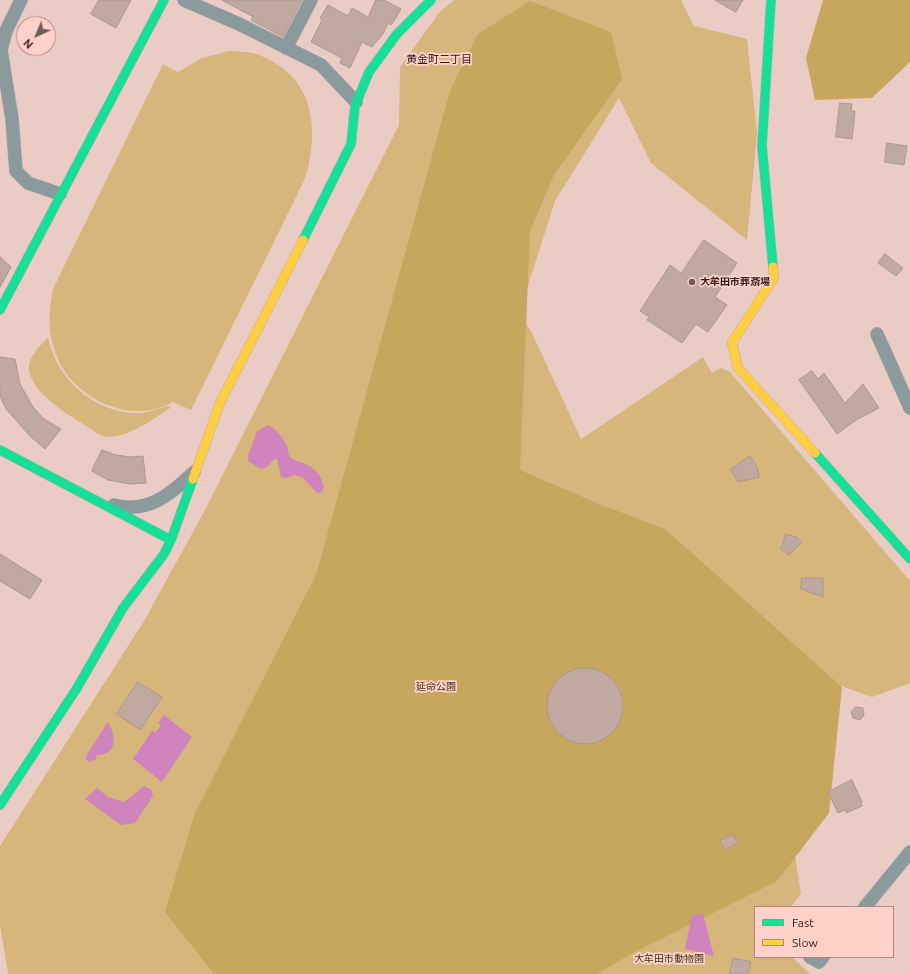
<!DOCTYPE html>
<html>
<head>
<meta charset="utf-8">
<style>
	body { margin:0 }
	#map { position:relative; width:910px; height:974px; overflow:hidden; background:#eaccc5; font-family:Ubuntu,sans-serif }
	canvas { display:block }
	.legend { position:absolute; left:754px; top:906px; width:140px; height:52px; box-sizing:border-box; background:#ffd1c8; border:1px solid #ad8982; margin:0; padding:5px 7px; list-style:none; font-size:12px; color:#321d1a }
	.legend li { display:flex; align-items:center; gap:8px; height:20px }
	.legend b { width:20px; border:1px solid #ad8982 }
	.north { position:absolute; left:16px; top:16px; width:40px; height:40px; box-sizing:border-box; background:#ffd1c8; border:1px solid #ad8982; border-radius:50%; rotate:224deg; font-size:11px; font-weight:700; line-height:16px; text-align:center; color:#321d1a }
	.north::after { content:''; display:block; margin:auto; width:14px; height:18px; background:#725a56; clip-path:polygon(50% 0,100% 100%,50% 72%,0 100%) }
</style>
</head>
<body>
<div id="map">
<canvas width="910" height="974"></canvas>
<ul class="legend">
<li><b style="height:5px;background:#16e098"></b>Fast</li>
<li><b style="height:5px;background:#ffcf43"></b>Slow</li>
</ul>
<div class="north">N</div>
</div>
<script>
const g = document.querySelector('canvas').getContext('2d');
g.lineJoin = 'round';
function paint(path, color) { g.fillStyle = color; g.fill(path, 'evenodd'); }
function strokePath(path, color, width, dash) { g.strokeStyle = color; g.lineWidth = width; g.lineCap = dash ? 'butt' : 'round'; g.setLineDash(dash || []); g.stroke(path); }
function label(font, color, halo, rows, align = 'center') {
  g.font = font + ' Ubuntu,"Noto Sans JP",sans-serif'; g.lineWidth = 3.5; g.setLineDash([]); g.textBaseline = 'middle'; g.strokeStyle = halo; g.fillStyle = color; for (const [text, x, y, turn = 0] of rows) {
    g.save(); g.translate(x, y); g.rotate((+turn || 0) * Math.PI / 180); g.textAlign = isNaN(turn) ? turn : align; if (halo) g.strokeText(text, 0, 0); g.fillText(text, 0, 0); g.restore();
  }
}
paint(new Path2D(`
	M454,0H681L694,26L747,39L757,133L747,240L651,163L619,98L555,201L519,314L531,331L581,439L703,357L712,373L721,368L730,372L910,581V683L872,697L805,673L792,836L801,894L791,907H755V957H792L810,974H8L0,925V846L144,621L205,510L399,125L400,67L439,13Z
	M229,51C237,52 248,51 256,54C308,72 320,118 308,168C306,178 300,188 296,197L191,410L173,402C130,427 70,397 55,352C47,331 49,310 53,289L163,64L178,72L202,58Z
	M48,337C56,379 96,415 141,413C150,412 159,408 168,406L170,408C154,419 124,441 103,436C97,434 90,428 85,425C67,414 22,388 30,361C33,352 42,344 48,337Z`), '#d6b67a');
paint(new Path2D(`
	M823,0H910V62L872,98L815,100L806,58Z
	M530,1L611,32L622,79L554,175L530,231L520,470L599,504L665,529L842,687L829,813L777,881L631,954L597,974H214L165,912L195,813L316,575L450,91L478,34Z`), '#c7a75e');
paint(new Path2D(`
	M269,425C277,431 283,437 287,446C288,449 288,453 289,455C294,466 317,458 324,487L321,493H317L302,477L294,475L288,478L281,477L277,459H274L267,467L262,469L249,462L248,456L257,431Z
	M164,715L192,737L162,782L133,759L152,731L155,733L161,726L158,723Z
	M108,722C116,736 118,755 97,755L95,760L89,762L86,759L87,754Z
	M144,786L151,789L153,796L135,823L121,825L85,799L97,788L108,797L124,802Z
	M703,914L714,956L685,949L692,915Z`), '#d084be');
const building = new Path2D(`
	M99,0H131L116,28L91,14Z
	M222,0H302L283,37L251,20L253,17Z
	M376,0H384L401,9L394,21L391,25L388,23L383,34L372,47L362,42L350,68L340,63L342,58L311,42L322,20L320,18L328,5L348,16L352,8L368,17Z
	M715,0H743L736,12Z
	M840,103L852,104L851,111H855L852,139L836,137Z
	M887,143L907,146L904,165L885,162Z
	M704,240L737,263L715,297L727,305L708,332L696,324L682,343L647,320L649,317L640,311L670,265L681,273Z
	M885,254L903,268L896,276L878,263Z
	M0,257L11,267L0,287Z
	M0,357L15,359L20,384L33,407L44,419L61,429L45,449L30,436L6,409L0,396Z
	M812,371L818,379L824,373L845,403L863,384L879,408L856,420L837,434L799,380Z
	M102,450L116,455L130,457L143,456L146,483L130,484L108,480L92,471Z
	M750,456L758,469L759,477L738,482L731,470Z
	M786,534L796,537L802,542L789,555L781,549Z
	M0,554L42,580L30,599L0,581Z
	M802,578H823V597L801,589Z
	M547 706a38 38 0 1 1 76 0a38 38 0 1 1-76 0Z
	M138,682L162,697L140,730L117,714Z
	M856,707L863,708L864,715L860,720L853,718L851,712Z
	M852,780L862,802L861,803L862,806L846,813L845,810L838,813L828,792Z
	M733,834L738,843L725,850L720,841Z
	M733,958L751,962L748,974H730Z`);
paint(building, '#c0a9a1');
strokePath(building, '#ac978e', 1);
const street = new Path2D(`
	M21,0L6,31L1,50L12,119L16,171L28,183L60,194
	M184,0L239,24L321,65L356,102
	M286,48L311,0
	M877,334L910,408
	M114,505C148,514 171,494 194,472
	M865,907L910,852
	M810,957L819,962L823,957`);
const fast = new Path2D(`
	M771,0L762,146L773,267
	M303,240L351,144L355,106L369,72L397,34L431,0
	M0,310L164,0
	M0,450L171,540
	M815,453L910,559
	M0,805L77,688L123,608L164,554L171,540L193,479`);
const slow = new Path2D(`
	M773,267L774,277L732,343L738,368L815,453
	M193,479L220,403L303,240`);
strokePath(street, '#c2aba6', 14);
strokePath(fast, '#c2aba6', 10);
strokePath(slow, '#c2aba6', 10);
strokePath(street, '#8a9a9d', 13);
strokePath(fast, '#16e098', 9);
strokePath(slow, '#ffcf43', 9);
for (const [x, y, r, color] of [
	[692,282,4,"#725a56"]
]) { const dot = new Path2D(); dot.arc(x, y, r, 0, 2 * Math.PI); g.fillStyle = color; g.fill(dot); strokePath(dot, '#ffd1c8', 1.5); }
label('bold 10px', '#321d1a', '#ffd1c8', [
	["大牟田市葬斎場",700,282]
], 'left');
label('10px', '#383019', '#ffd1c8', [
	["延命公園",436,687],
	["大牟田市動物園",669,959]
]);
label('11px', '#321d1a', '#ffd1c8', [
	["黄金町二丁目",439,59]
]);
</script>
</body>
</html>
